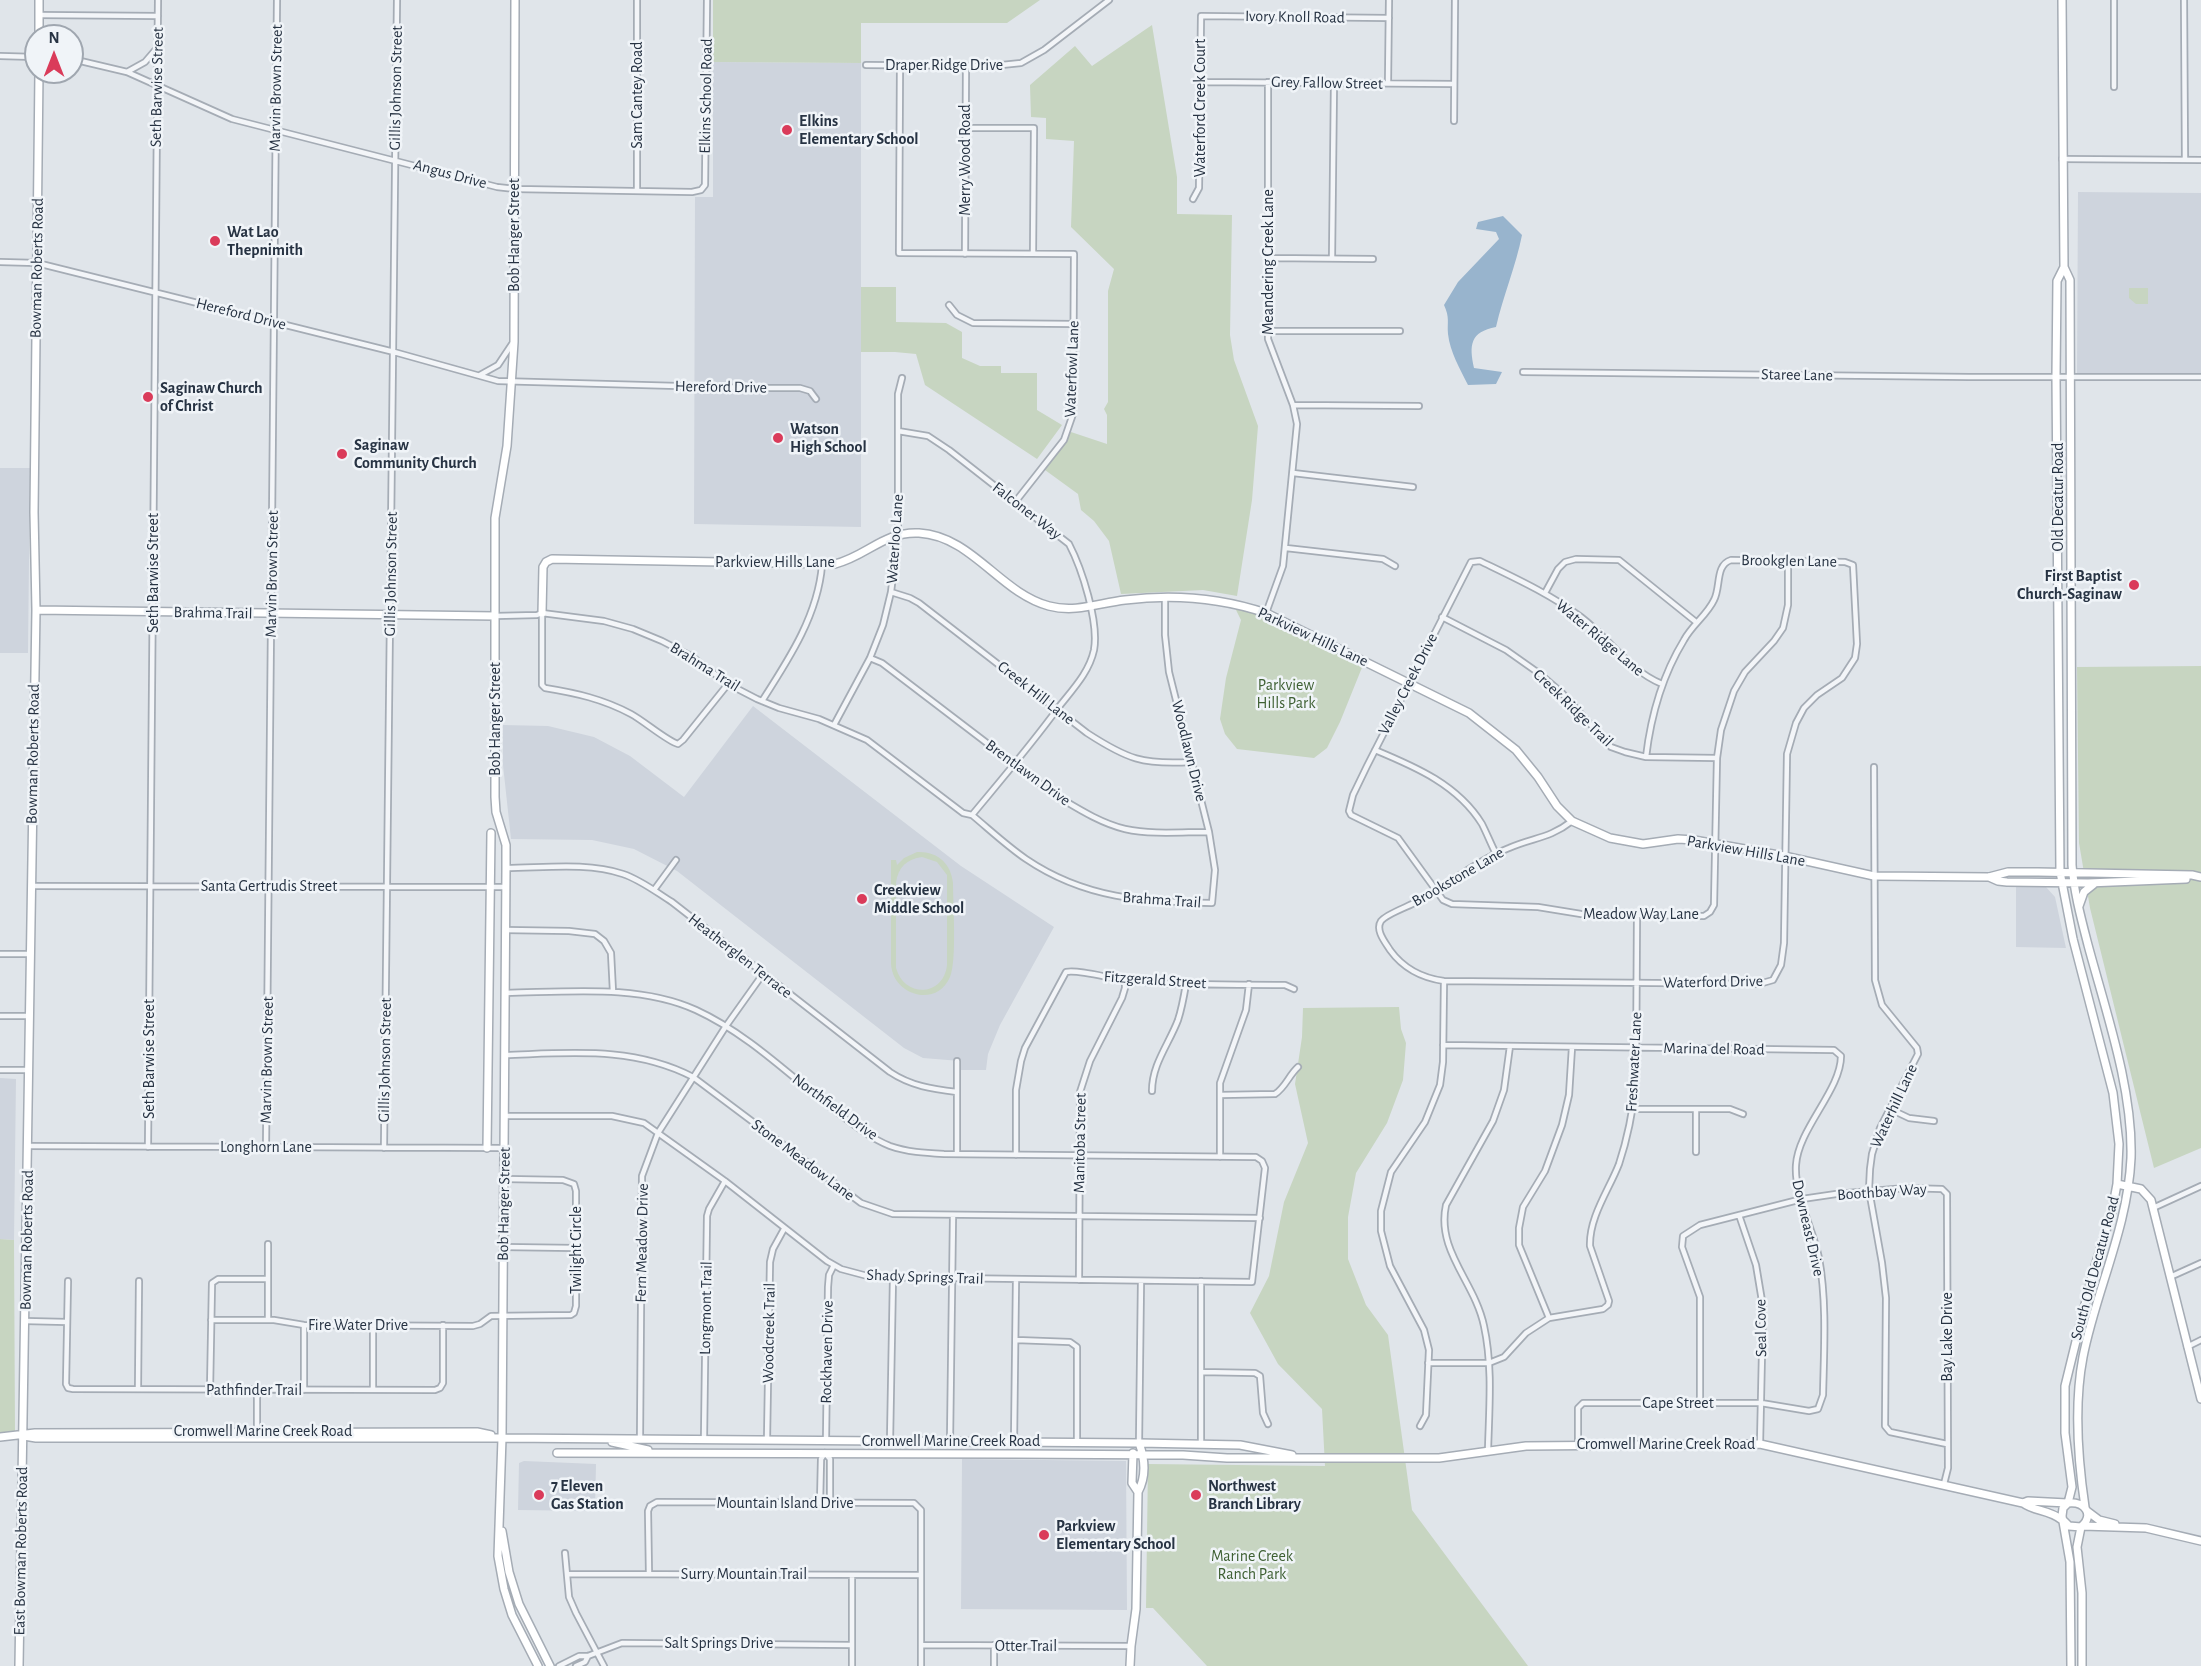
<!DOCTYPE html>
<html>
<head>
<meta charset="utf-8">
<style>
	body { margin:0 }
	#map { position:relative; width:2201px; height:1666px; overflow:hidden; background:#e0e5ea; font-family:"Alegreya Sans",sans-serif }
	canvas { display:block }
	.north { position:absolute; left:24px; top:24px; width:60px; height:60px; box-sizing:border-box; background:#f0f4f8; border:2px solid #a0a7b0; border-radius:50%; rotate:0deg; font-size:16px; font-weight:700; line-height:24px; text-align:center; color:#273343 }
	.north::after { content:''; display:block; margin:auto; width:21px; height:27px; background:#da3b5a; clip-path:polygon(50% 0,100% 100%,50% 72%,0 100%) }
</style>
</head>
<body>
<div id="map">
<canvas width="2201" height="1666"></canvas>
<div class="north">N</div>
</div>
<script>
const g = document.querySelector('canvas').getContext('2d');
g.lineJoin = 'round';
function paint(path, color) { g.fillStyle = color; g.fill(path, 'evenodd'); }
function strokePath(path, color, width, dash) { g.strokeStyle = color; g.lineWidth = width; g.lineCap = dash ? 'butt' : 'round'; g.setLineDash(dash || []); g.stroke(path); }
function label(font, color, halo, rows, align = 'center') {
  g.font = font + ' "Alegreya Sans",sans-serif'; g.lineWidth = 5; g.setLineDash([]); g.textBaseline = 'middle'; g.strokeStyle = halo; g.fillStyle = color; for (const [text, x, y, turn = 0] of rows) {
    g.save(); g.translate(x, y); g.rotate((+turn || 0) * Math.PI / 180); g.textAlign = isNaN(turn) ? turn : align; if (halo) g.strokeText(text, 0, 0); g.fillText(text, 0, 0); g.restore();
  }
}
paint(new Path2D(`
	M713,62L861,63V527L694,524L695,197H713Z
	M2078,192L2201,193V374L2077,373Z
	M0,468H30L28,653H0Z
	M753,706L961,866L1054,927L1000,1025L988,1054L986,1070H960V1061L923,1058L904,1048L677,871L634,849L592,840L511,839L503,765V725L548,726L594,737L630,756L684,797Z
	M2016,887H2046L2055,897L2066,948L2016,947Z
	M0,1078L16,1079L14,1240L0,1239Z
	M962,1459L1126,1461L1127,1610L961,1609Z
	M524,1461L596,1464L595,1511L518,1510L519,1463Z`), '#ced4dd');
paint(new Path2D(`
	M713,0H1040L1007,23H861V63L713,62Z
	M1152,25L1177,177V214L1232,215L1230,335L1234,360L1258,426L1252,500L1237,596L1203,590L1121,594L1109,541L1094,521L1081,510L1078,494L1045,470L1071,432L1107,444V415L1104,409L1108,402V291L1114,269L1071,227L1074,141L1046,139V118L1031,117L1030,85L1075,46L1092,66Z
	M861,287H896V322L946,323L962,332V358L980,366H1001V373H1037V410L1062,425L1037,459L925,385L916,354L895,352H861Z
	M2129,288H2148V304H2136L2129,298Z
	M1240,608L1269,618L1363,665L1340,722L1327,748L1314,758L1237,749L1225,734L1220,719L1226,678L1241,620L1236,610Z
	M2201,666V1148L2154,1168L2090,908L2079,843L2077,667Z
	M917,852C937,851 951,863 953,883C953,903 957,961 950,977C937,1008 893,996 891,964V860H896L897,865L904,858ZM922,857L937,862L947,875V965C944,996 905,999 896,968V883C898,867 907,859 922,857Z
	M1399,1007L1401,1029L1406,1043L1403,1080L1387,1123L1356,1173L1348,1217V1259L1366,1305L1388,1335L1412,1510L1528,1666H1207L1153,1608H1146L1148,1464L1325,1466L1322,1409L1278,1364L1250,1313L1269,1276L1284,1202L1308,1143L1295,1084L1302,1037L1303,1008Z
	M0,1239L14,1240L15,1432L0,1433Z`), '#c7d5c1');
paint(new Path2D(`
	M1503,216L1522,235C1516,266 1503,296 1496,327C1470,332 1469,345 1474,368L1502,372L1496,384L1468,385C1460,369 1450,352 1448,334C1447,322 1450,318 1444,305L1458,282L1499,239L1496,232L1476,229L1478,222Z`), '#98b4cd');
const street = new Path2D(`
	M637,0V190
	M2114,0V87
	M2184,0L2185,160
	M39,15L158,16
	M0,56L36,57
	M72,59L127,72L232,119L497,187L515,189L692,192L701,190L705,185L707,0
	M866,65L992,66L1021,63L1044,50L1109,0
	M900,65L899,253L1074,254L1073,414L1064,440L1016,501
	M127,72L145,62L157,48
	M1200,82L1454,84
	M1388,83L1389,0
	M1454,121L1455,0
	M965,128H1034L1033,254
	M2062,159L2201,160
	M1193,199L1199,188L1201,16L1389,18
	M965,254L966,66
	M1267,258L1373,259
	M1332,258L1334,83
	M0,262L37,263L394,352L498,381L750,388H800L810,391L816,399
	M949,305L957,315L973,323L1074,324
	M1267,331H1400
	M1523,372L1969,377H2201
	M480,375L498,365L512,344
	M1293,405L1419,406
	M898,431L928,436L949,450L1069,544C1082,569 1099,622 1094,650C1089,673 1072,690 1058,708C1031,745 1001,780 972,815
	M1293,473L1413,487
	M1286,548L1383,559L1395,566
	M891,592L910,598L919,603L1087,733C1127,759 1143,765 1191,762
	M1545,593L1558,569L1565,562L1576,559L1619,560L1696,622
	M542,613V685L545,688C576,693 603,699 631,714C644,721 667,741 678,744L683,740L728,684
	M1266,613L1283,566L1297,424L1293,405L1268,339V82
	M495,616L537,615L542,613L604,621L633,629L662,641L691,656L728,684L757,699L779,708L819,719L867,740L963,813L972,815C990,830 1007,846 1026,859C1085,899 1144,902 1212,903L1215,870L1209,832L1169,672L1165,635V599
	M1442,617L1506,650L1540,674L1562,693L1611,747L1625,752L1646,757L1717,758
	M870,658L882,663L1055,795C1077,808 1100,823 1125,829C1152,835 1182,832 1209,832
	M1662,684C1628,670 1610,639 1581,617C1550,594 1515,578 1480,561L1471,562L1367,766L1353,795L1349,811L1351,815L1398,838L1443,900L1452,904L1538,907L1581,914L1704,916L1710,912L1714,905L1717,758L1721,730L1734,691L1745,672L1774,641L1783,628L1788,605V562
	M762,701C789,659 818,615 822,565
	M834,725L870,658L883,625L891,592L898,534V394L902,378
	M1375,750C1416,767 1458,785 1482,824C1487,834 1491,844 1496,854
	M1874,767L1875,980L1882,1005L1917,1048L1918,1054L1880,1128L1872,1154L1870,1169L1869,1190L1882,1263L1886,1298L1885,1426L1890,1432L1947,1444
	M1572,821C1549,839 1534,837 1509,848C1476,861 1449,884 1418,901C1410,906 1386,914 1381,921C1375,930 1385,942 1390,950C1403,968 1422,978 1444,981L1759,984L1773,980L1781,965L1784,943L1787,754L1796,723L1804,708L1817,695L1842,678L1855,658L1857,644L1853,565L1845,562L1731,560C1715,565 1721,587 1714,600C1707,615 1692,625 1684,640C1662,676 1651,715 1646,757
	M506,868C543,868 587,862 623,874C641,880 656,892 672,902L890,1072C911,1086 932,1089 957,1092
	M32,886L506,887
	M654,890L676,860
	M505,930L569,931L595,934L604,941L611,953L613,992
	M0,954H31
	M0,1016H30
	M1443,1045L1834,1050L1841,1056C1841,1090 1798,1129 1796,1165C1794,1194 1813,1229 1819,1258C1827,1302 1824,1350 1823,1395L1818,1409L1809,1411L1761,1403H1583L1578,1408V1444
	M505,1055C571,1053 633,1046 693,1077L861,1203L893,1214L1260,1218
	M957,1061V1153
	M0,1070H29
	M1152,1091C1152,1064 1169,1044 1178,1020C1182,1008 1184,996 1186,984
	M1220,1095L1275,1094C1285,1088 1289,1075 1298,1067
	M1633,1109H1730L1743,1114
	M1696,1109V1152
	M1890,1109L1909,1118L1934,1121
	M505,1116H612L644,1123L725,1181L827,1261L841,1269L871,1277L1252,1282L1265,1168L1262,1161L1256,1157L944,1154C925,1153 907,1152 890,1146C867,1137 845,1118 825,1103C784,1070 744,1032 696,1010C639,984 567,992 506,993
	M28,1146L504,1148
	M148,1147L158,0
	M266,1147L277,0
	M384,1148L397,0
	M1016,1155V1090L1021,1061L1025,1048L1066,972C1080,969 1114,980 1131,981C1182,986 1234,984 1285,985L1294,989
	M1220,1157V1083L1246,1010L1249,984
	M2153,1208L2201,1186
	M1739,1215L1756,1265L1763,1307L1760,1444
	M503,1247L575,1248
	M2170,1277L2201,1263
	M1079,1280L1080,1092L1090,1061L1122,998L1125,988V981
	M68,1281L66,1384L68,1388L73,1389L435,1390L440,1388L443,1383V1325
	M1201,1281V1444
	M1549,1318L1519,1245V1228L1523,1207L1545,1171L1562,1125L1569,1095L1572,1047
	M211,1320H274L304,1325L473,1326L480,1324L491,1316L571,1315L574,1313L576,1306V1191L574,1184L563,1180L505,1179
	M268,1320V1244
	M25,1321L67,1322
	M1016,1340L1070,1342L1077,1347V1442
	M2187,1347L2201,1340
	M1428,1363H1489L1504,1357L1526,1333L1549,1318L1603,1309L1608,1305L1609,1301L1590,1246C1589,1217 1609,1190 1619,1164C1628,1137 1633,1110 1636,1082L1637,915
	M1201,1372L1255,1373L1260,1376L1263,1413L1268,1424
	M138,1389L139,1281
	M210,1390L212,1283L218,1279H268
	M304,1390V1325
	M373,1390V1325
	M1700,1403V1297L1682,1247L1683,1236L1700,1225L1802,1199L1836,1194L1906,1188L1942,1189L1947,1194V1198L1948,1468L1944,1484
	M1420,1426L1426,1415L1429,1350L1424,1330L1390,1266L1381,1231V1211L1391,1172L1425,1122L1440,1085L1443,1062L1444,981
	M257,1431V1390
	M640,1439L642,1176L658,1133L726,1026L763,974
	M704,1439L707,1216L709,1209L725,1181
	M767,1440L770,1262L773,1249L784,1229
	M826,1441L828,1287L829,1275L834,1265
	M890,1441L893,1277
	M950,1441L953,1216
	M1014,1442L1016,1280
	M1139,1443L1141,1281
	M1488,1451C1489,1410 1493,1367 1484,1326C1475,1282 1436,1251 1446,1205L1493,1121L1504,1090L1510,1046
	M820,1503L821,1459L825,1453L830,1459V1503
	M565,1553L569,1597L576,1613L604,1666
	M567,1574L921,1575
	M649,1574L648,1511L650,1506L657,1502L914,1503L921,1510V1666
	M921,1645L1131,1646
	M559,1666L579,1656H588L622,1643L852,1645
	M576,1666L585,1662L588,1656
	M852,1666V1575
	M994,1666V1645`);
const secondary = new Path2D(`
	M515,0L514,342L507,446L495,518V797L496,812L506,845V868L502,1438L498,1556L504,1589L512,1615L538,1666
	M2062,0L2064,267L2070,280L2072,865C2074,892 2081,918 2088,945C2106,1012 2133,1089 2131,1158C2128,1227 2096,1291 2083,1357C2074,1404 2078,1460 2085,1507
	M39,36V0
	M2064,267L2057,281L2056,376L2060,872L2073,939L2113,1093L2119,1144L2117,1184L2112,1211L2092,1276L2065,1386V1433L2072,1487L2068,1503L2063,1508L2062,1516L2070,1562L2071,1666
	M36,610L495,616
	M542,613L543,567L546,562L552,559L835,564C867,556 884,531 919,533C972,536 1000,593 1049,606C1076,613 1099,603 1125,600C1172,594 1221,598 1266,613L1469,713L1516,750L1538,777L1557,806L1572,821L1610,838L1643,844L1678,839L1694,840L1784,856L1874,876L1989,877L2008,872H2038L2192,875L2201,877
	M1989,877L1998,881L2007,882L2088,883L2186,879
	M2079,906L2084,892L2094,884
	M487,1148L491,833
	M2117,1184L2141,1189L2151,1200L2201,1399
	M24,1436L36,1438H502L1139,1443L1240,1445L1292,1455
	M0,1437L35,1433L477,1432L491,1435
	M612,1442L648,1450
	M557,1453L1015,1454L1183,1455L1227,1458H1439L1526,1446L1760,1444L2023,1503C2035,1512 2048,1509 2062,1520
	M1133,1453L1132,1483L1138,1492
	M2023,1503L2028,1501L2067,1503
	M2087,1511L2099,1520L2115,1524
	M2064,1521L2069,1526L2081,1527C2095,1515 2085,1501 2068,1503
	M2083,1526L2146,1528L2201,1541
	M2081,1527L2077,1547L2082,1593V1666
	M502,1531L509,1572L519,1604L550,1666
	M19,1666L36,610L34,512L39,72
	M1130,1666L1131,1646L1136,1609L1138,1492C1146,1477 1145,1459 1139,1443`);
strokePath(street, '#a5acb5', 8);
strokePath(secondary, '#a5acb5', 10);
strokePath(street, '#f3f5f8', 4.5);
strokePath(secondary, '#fff', 7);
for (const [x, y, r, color] of [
	[787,130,6,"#da3b5a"],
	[215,241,6,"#da3b5a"],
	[148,397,6,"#da3b5a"],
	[778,438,6,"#da3b5a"],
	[342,454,6,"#da3b5a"],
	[2134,585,6,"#da3b5a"],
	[862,899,6,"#da3b5a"],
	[539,1495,6,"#da3b5a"],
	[1196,1495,6,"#da3b5a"],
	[1044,1535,6,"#da3b5a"]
]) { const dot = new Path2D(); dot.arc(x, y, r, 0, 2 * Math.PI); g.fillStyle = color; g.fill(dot); strokePath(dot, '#f0f4f8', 2); }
label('16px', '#273343', '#f0f4f8', [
	["Ivory Knoll Road",1295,17,1],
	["Draper Ridge Drive",944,65],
	["Grey Fallow Street",1327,83,1],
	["Seth Barwise Street",157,87,-89],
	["Marvin Brown Street",276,88,-89],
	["Gillis Johnson Street",396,88,-89],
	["Sam Cantey Road",637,95,-90],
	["Elkins School Road",706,96,-89],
	["Waterford Creek Court",1200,108,-90],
	["Merry Wood Road",965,160,-90],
	["Angus Drive",450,174,15],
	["Bob Hanger Street",514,235,-90],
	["Meandering Creek Lane",1268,262,-90],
	["Bowman Roberts Road",37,268,-89],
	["Hereford Drive",241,314,14],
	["Waterfowl Lane",1072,369,-88],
	["Staree Lane",1797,375,1],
	["Hereford Drive",721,387,1],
	["Old Decatur Road",2058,497,-90],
	["Falconer Way",1027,511,38],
	["Waterloo Lane",895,539,-86],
	["Brookglen Lane",1789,561,1],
	["Parkview Hills Lane",775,562],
	["Seth Barwise Street",153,573,-90],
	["Marvin Brown Street",272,574,-89],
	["Gillis Johnson Street",391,574,-89],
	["Brahma Trail",213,613,1],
	["Parkview Hills Lane",1313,637,25],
	["Water Ridge Lane",1600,638,40],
	["Brahma Trail",705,667,32],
	["Valley Creek Drive",1408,684,-63],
	["Creek Hill Lane",1036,693,38],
	["Creek Ridge Trail",1573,708,44],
	["Bob Hanger Street",495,719,-90],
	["Woodlawn Drive",1189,751,76],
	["Bowman Roberts Road",33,754,-89],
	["Brentlawn Drive",1028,773,36],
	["Parkview Hills Lane",1746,851,10],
	["Brookstone Lane",1458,877,-30],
	["Santa Gertrudis Street",269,886],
	["Brahma Trail",1162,900,4],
	["Meadow Way Lane",1641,914],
	["Heatherglen Terrace",740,956,38],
	["Fitzgerald Street",1155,980,4],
	["Waterford Drive",1713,982,-1],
	["Marina del Road",1714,1049,1],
	["Seth Barwise Street",149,1059,-90],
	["Marvin Brown Street",267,1060,-89],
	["Gillis Johnson Street",385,1060,-89],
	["Freshwater Lane",1634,1062,-87],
	["Waterhill Lane",1894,1106,-65],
	["Northfield Drive",835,1107,36],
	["Manitoba Street",1080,1143,-89],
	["Longhorn Lane",266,1147],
	["Stone Meadow Lane",803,1160,37],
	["Boothbay Way",1882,1192,-4],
	["Bob Hanger Street",504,1204,-89],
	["Downeast Drive",1808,1228,77],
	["Bowman Roberts Road",27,1240,-89],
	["Fern Meadow Drive",642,1243,-89],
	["Twilight Circle",576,1250,-90],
	["South Old Decatur Road",2095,1268,-75],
	["Shady Springs Trail",925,1277,2],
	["Longmont Trail",706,1308,-89],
	["Fire Water Drive",358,1325],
	["Seal Cove",1761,1328,-91],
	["Woodcreek Trail",769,1333,-89],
	["Bay Lake Drive",1947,1337,-90],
	["Rockhaven Drive",827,1352,-89],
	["Pathfinder Trail",254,1390],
	["Cape Street",1678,1403],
	["Cromwell Marine Creek Road",263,1431],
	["Cromwell Marine Creek Road",951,1441],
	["Cromwell Marine Creek Road",1666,1444],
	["Mountain Island Drive",785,1503],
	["East Bowman Roberts Road",21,1551,-89],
	["Surry Mountain Trail",744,1574],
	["Salt Springs Drive",719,1643],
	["Otter Trail",1026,1646]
]);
label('bold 16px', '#273343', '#f0f4f8', [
	["Elkins",799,121],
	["Elementary School",799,139],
	["Wat Lao",227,232],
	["Thepnimith",227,250],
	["Saginaw Church",160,388],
	["of Christ",160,406],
	["Watson",790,429],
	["High School",790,447],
	["Saginaw",354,445],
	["Community Church",354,463],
	["First Baptist",2122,576,"right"],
	["Church-Saginaw",2122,594,"right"],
	["Creekview",874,890],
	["Middle School",874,908],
	["7 Eleven",551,1486],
	["Gas Station",551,1504],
	["Northwest",1208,1486],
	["Branch Library",1208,1504],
	["Parkview",1056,1526],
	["Elementary School",1056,1544]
], 'left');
label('16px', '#3e6033', '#f0f4f8', [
	["Parkview",1286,685],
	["Hills Park",1286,703],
	["Marine Creek",1252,1556],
	["Ranch Park",1252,1574]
]);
</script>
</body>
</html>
